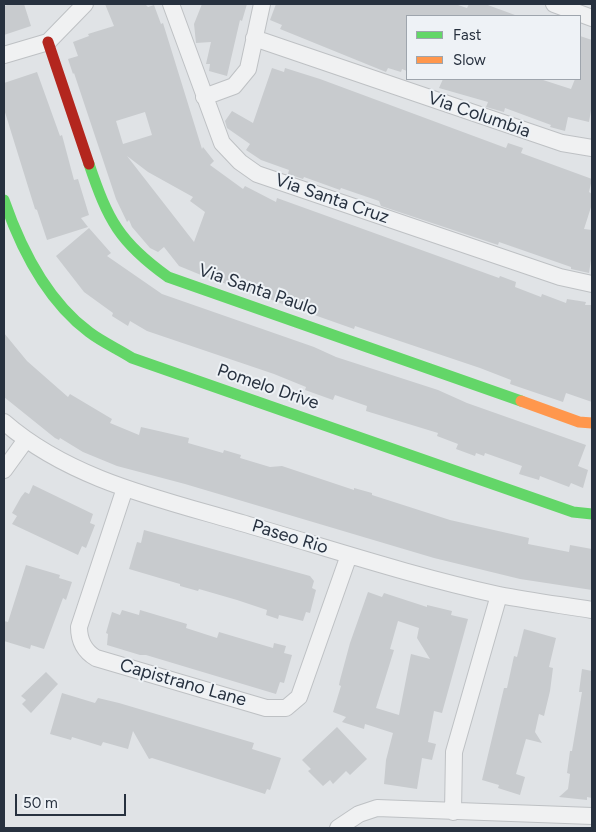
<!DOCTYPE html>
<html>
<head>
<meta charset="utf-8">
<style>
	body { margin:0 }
	#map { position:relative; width:596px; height:832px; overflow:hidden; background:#e0e3e6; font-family:Figtree,sans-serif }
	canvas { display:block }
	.frame { position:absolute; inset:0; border:5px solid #27313f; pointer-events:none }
	.legend { position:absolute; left:406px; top:15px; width:175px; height:65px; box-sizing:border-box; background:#eef2f6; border:1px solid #9ea5ad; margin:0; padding:6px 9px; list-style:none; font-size:15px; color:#27313f }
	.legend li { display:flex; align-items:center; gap:10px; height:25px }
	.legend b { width:25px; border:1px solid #9ea5ad }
	.scale { position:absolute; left:15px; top:794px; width:111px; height:22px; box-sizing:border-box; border:2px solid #27313f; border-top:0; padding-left:6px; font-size:15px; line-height:18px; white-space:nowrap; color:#27313f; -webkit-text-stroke:4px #eef2f6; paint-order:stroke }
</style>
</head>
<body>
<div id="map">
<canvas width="596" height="832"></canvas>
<div class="frame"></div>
<ul class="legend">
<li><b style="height:6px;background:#63d668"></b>Fast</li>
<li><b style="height:6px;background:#ff974d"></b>Slow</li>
</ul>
<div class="scale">50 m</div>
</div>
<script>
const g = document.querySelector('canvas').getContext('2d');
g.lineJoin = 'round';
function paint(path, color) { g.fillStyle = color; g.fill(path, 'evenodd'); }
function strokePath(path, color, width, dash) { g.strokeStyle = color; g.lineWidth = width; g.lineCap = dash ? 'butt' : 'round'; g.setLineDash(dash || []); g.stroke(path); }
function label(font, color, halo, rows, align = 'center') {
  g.font = font + ' Figtree,sans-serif'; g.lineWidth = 4; g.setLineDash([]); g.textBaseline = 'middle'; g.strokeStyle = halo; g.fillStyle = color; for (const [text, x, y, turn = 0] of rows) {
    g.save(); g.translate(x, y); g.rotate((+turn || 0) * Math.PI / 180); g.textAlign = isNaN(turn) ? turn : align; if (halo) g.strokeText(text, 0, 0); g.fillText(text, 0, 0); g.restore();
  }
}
paint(new Path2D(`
	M11,4H24L31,26L4,35V6Z
	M105,4H145L148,7L154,5L161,24L163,23L202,149L203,147L214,161L210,165L243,189L245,186L276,202L277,198L499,278L500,276L516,282L515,287L541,297L542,294L566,303L567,299L586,302L585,305H592V402L566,393L563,402L510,384L511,380L480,368L355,326L354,329L201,275L179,266L164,247L158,252L150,248L132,227L129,220L127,222L116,199L74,73L73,74L68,59L78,56L73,42L89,36L88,34L114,26ZM145,112L152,135L123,144L116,121ZM127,156L148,172L193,197L190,201L205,212L194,242Z
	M202,4H247L242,21L240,20L227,76L209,71L210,64H206L211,42L196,43L194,24Z
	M276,4H455L467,8L469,4H485L515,15L407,16V71L402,69L401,72L388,68L386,72L280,29L282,25L270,20Z
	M580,36L592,40V105L589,122L568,117L565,131L550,127L551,125L505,108L504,112L486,107L488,102L439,88L443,79H540L571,89L575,79H580Z
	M272,68L284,72L285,68L320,79L506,148L508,143L523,148L521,153L592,179L589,192L592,194V204L584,229L592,230V254L589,273L571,269V267L499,242L498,245L381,206L379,201L341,188L340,190L304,177L303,179L288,174L289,170L261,160L246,150L250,144L227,128L225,121L232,111L253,123Z
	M37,72L60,136L62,135L74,180L78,179L89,215L81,218L88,227L47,240L37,210L35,209L4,109V83Z
	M89,228L111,253L107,256L162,294L314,347L336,357L438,390L467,403L586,445L578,466L588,470L583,488L571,483L569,487L540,476L539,480L519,474L522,466L485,453L484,456L476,453L475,456L456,449L458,444L437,436L438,433L366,411L367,406L335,395L333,400L305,390L306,387L274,374L147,331L130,321L128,326L112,316L113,313L84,292L56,256Z
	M4,333L27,361L68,397L70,394L112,419L110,423L139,435L141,427L189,438L188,443L223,453L224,450L241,455L240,458L270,467L282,466L354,490V488L372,493V495L450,520L529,538L528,544L569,552L570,545L592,549V590L520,579L434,558L185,484L117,466L83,452L60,438L59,440L55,438L4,397Z
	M33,485L93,514L90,523L95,525L86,548L82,546L78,555L12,524L17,516L12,513L21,497L25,492L29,494Z
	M144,530L310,576L314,581L312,588L316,590L310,613L306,612L303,621L279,615L278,619L266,615L267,610L237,600L199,589L198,591L180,586V584L129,569L137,542L141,543Z
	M26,565L60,575L59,578L72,582L66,600L63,598L44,649L31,645L30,649L4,641V621L8,622Z
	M368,592L382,597L384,593L427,607V605L452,611L451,615L468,619L442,713L434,711L428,742L436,744L432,760L422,758L417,789L384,784L386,760L393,733L365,724L364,729L342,722L346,717L333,712L341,686L339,685L340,680L350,643ZM398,621L419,628L417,638L430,659L411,654L399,715L376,708L394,650L390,649Z
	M122,610L139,615L140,610L187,624L186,628L217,638L219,632L273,648L274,643L286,646L284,653L292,655L284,683L280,682L276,694L146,655H140L107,645L108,634L106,633L112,612L120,615Z
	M524,629L556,638L549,667L553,668L550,691L544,716L539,714L535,732L542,743L526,739L516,774L525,777L520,795L501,789L498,788L499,785L482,780L504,688H507L514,656L517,657Z
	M582,669L592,671V798L587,797V800L559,797L568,789L570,774L567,773L570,751H572L582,692H579Z
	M46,672L58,684L31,713L22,704L26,700L21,696Z
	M62,693L95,703L98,698L119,703L254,743L252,749L281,758L270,790L267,789L265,794L152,758L149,759L133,731L128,749L103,742L101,746L72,737L71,740L50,734Z
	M337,727L367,759L350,775L346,771L333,784L330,780L323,786L308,771L311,769L302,760Z`), '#c8cbce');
const street = new Path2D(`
	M171,4L222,143L240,162L257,174L560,277L592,284
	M554,4L592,18
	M254,38L562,143L592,148
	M4,55L48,42L85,4
	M204,97L234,86L248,69L262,4
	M4,422C73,482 166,500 252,526C334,550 416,577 499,595C530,601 561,605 592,610
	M4,470L25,441
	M125,488L79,627C79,641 84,651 96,658L266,708H286L299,697L349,555
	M453,812L454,752L499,595
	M338,828L359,814L377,808L592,816`);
strokePath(street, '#bec1c4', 18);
strokePath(street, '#f0f1f2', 16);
strokePath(new Path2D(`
	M89,164C108,220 119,242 168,277L521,401
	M4,200C21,249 46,300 89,332C102,342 118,349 132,358L573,512L592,514`), '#63d668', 11);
strokePath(new Path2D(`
	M521,401L579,422L592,423`), '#ff974d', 11);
strokePath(new Path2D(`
	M48,42L89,164`), '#b3261e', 11);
label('18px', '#27313f', '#eef2f6', [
	["Via Columbia",479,115,19],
	["Via Santa Cruz",332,199,19],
	["Via Santa Paulo",258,290,19],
	["Pomelo Drive",268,387,19],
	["Paseo Rio",290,537,17],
	["Capistrano Lane",183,683,16]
]);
</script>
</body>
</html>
